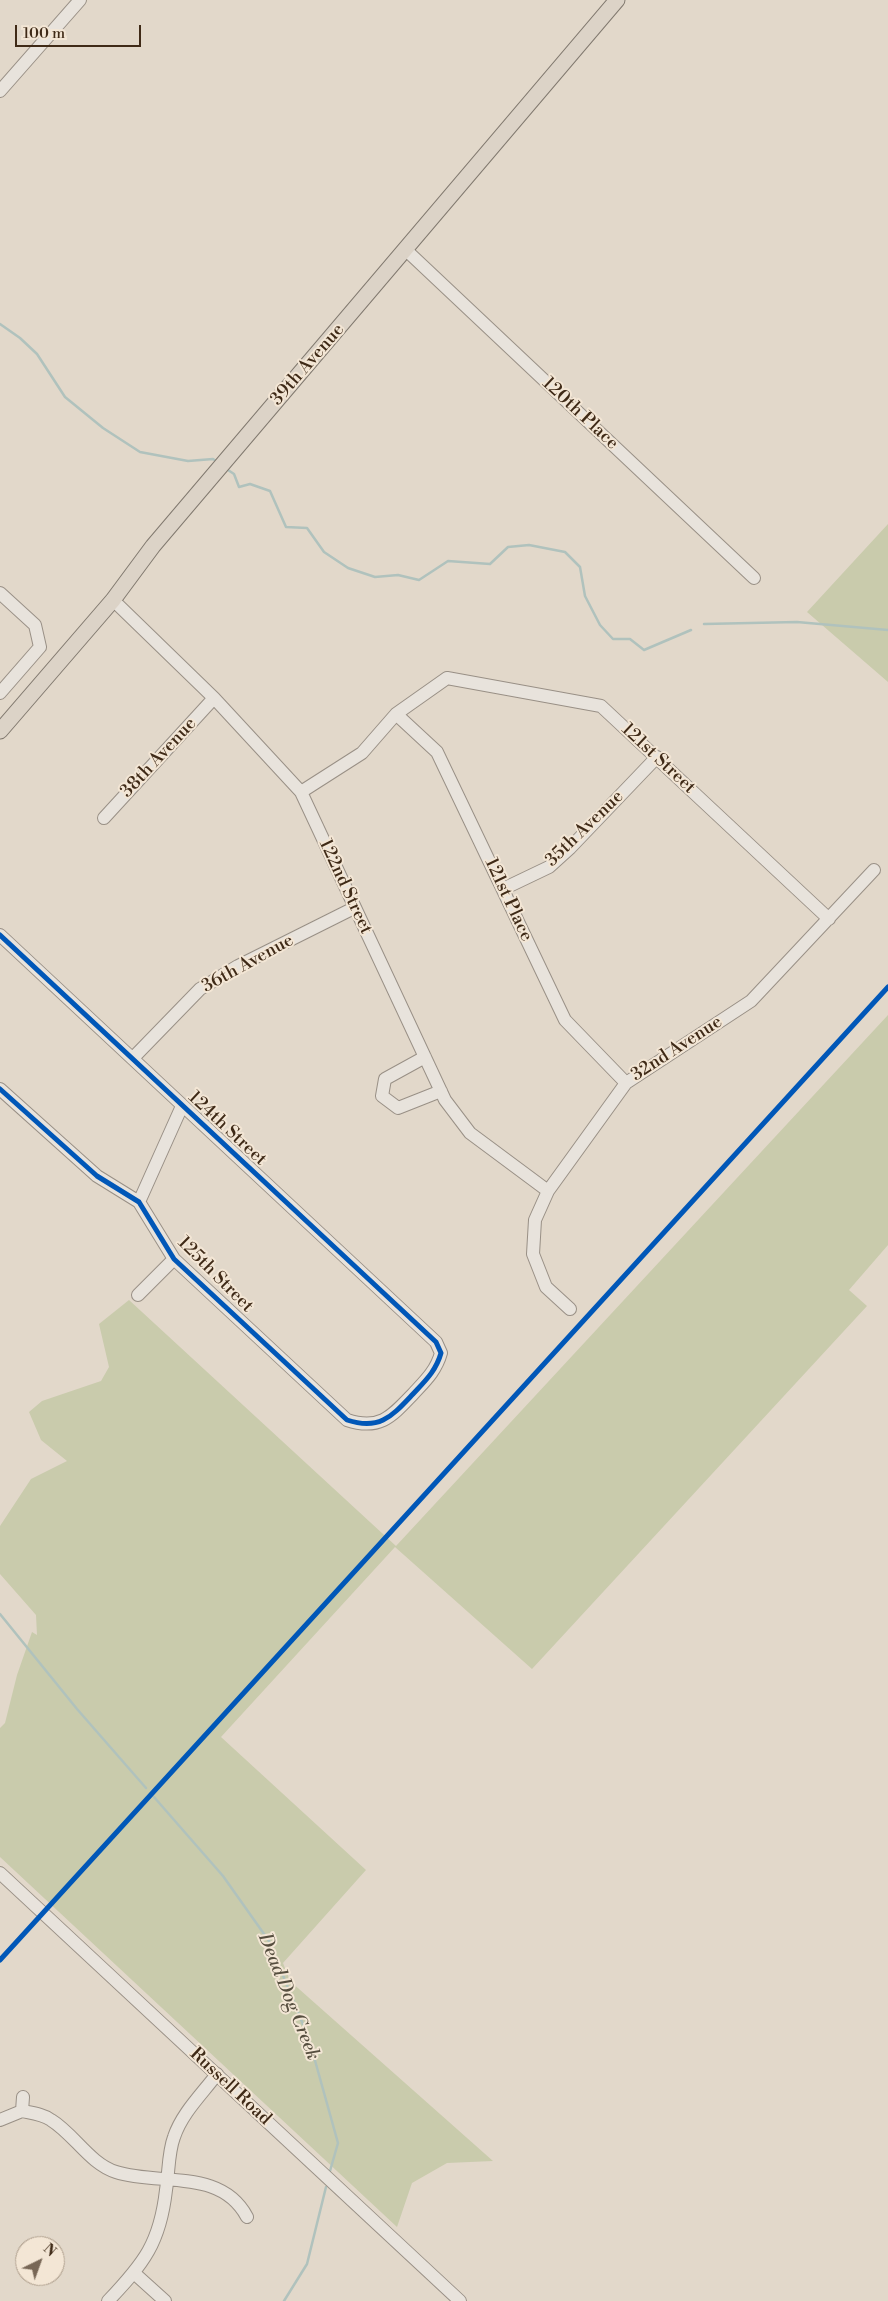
<!DOCTYPE html>
<html>
<head>
<meta charset="utf-8">
<style>
	body { margin:0 }
	#map { position:relative; width:888px; height:2301px; overflow:hidden; background:#e2d8ca; font-family:"Libre Bodoni",serif }
	canvas { display:block }
	.north { position:absolute; left:15px; top:2236px; width:50px; height:50px; box-sizing:border-box; background:#f3e6d5; border:1px solid #ab9b89; border-radius:50%; rotate:42deg; font-size:14px; font-weight:700; line-height:20px; text-align:center; color:#3f2a17 }
	.north::after { content:''; display:block; margin:auto; width:18px; height:22px; background:#786756; clip-path:polygon(50% 0,100% 100%,50% 72%,0 100%) }
	.scale { position:absolute; left:15px; top:25px; width:126px; height:22px; box-sizing:border-box; border:2px solid #3f2a17; border-top:0; padding-left:6px; font-size:15px; line-height:18px; white-space:nowrap; color:#3f2a17; -webkit-text-stroke:4px #f3e6d5; paint-order:stroke }
</style>
</head>
<body>
<div id="map">
<canvas width="888" height="2301"></canvas>
<div class="north">N</div>
<div class="scale">100 m</div>
</div>
<script>
const g = document.querySelector('canvas').getContext('2d');
g.lineJoin = 'round';
function paint(path, color) { g.fillStyle = color; g.fill(path, 'evenodd'); }
function strokePath(path, color, width, dash) { g.strokeStyle = color; g.lineWidth = width; g.lineCap = dash ? 'butt' : 'round'; g.setLineDash(dash || []); g.stroke(path); }
function label(font, color, halo, rows, align = 'center') {
  g.font = font + ' "Libre Bodoni",serif'; g.lineWidth = 4; g.setLineDash([]); g.textBaseline = 'middle'; g.strokeStyle = halo; g.fillStyle = color; for (const [text, x, y, turn = 0] of rows) {
    g.save(); g.translate(x, y); g.rotate((+turn || 0) * Math.PI / 180); g.textAlign = isNaN(turn) ? turn : align; if (halo) g.strokeText(text, 0, 0); g.fillText(text, 0, 0); g.restore();
  }
}
paint(new Path2D(`
	M888,524V682L807,612Z
	M888,1015V1245L849,1290L867,1306L532,1669L395,1547L221,1737L366,1870L283,1963L290,1981L493,2161L447,2163L412,2183L397,2227L0,1857V1728L5,1723L17,1675L32,1632L37,1635L36,1615L0,1574V1526L31,1479L67,1461L41,1440L29,1412L42,1401L101,1381L109,1367L99,1324L129,1300L396,1546Z`), '#c9cbac');
strokePath(new Path2D(`
	M0,324L20,338L37,354L65,397L103,428L140,452L188,461L213,459L216,461
	M228,470L234,474L239,487L250,484L270,491L286,527L307,528L324,552L348,568L375,577L398,575L419,580L448,561L490,564L508,547L529,545L565,552L580,567L585,596L600,625L613,639H630L644,650L691,630
	M704,624L797,622L888,630
	M0,1614L77,1709L146,1788
	M154,1797L223,1876L269,1941L309,2039L338,2143L330,2171
	M284,2301L307,2264L326,2187`), '#b0c2bd', 2.5);
const minor = new Path2D(`
	M0,91L80,0
	M406,250L754,578
	M0,593L35,625L40,647L0,693
	M113,600L214,698L301,792L445,1100L470,1133L548,1191
	M396,714L437,752L565,1020L626,1083
	M301,792L362,753L396,714L447,678L601,706L829,919
	M104,818L214,698
	M503,889L549,867L570,848L657,757
	M0,935L436,1342L441,1353C436,1371 425,1381 413,1394C392,1416 380,1431 347,1420L174,1259L139,1202L97,1176L0,1089
	M425,1057L385,1079L382,1096L398,1108L441,1091
	M133,1058L200,989L238,966L354,908
	M139,1202L182,1106
	M138,1295L174,1259
	M570,1309L546,1287L533,1254L535,1220L548,1191L626,1083L751,1001L874,870
	M0,1873L460,2301
	M22,2111C32,2113 43,2114 51,2120C74,2134 90,2164 116,2172C160,2186 221,2168 247,2217
	M22,2111L23,2097
	M0,2120L22,2111
	M134,2273L165,2301
	M108,2301C144,2263 160,2243 166,2190C169,2172 168,2153 174,2137C182,2113 202,2094 217,2074`);
const major = new Path2D(`
	M0,731L113,600L153,546L617,0`);
strokePath(minor, '#999086', 14);
strokePath(major, '#81796f', 17);
strokePath(minor, '#e8e3dc', 12);
strokePath(major, '#dcd3c7', 15);
strokePath(new Path2D(`
	M0,935L436,1342L441,1353C436,1371 425,1381 413,1394C392,1416 380,1431 347,1420L174,1259L139,1202L97,1176L0,1089
	M0,1960L888,987`), '#0057b8', 5);
label('18px', '#3f2a17', '#f3e6d5', [
	["39th Avenue",308,365,-49],
	["120th Place",580,414,43],
	["38th Avenue",159,758,-47],
	["121st Street",658,759,43],
	["35th Avenue",585,829,-44],
	["122nd Street",345,887,65],
	["121st Place",508,900,65],
	["36th Avenue",248,964,-29],
	["32nd Avenue",677,1049,-33],
	["124th Street",227,1129,43],
	["125th Street",215,1275,45],
	["Russell Road",230,2087,43]
]);
label('italic 19px', '#564e3f', '#f3e6d5', [
	["Dead Dog Creek",288,1997,68]
]);
</script>
</body>
</html>
